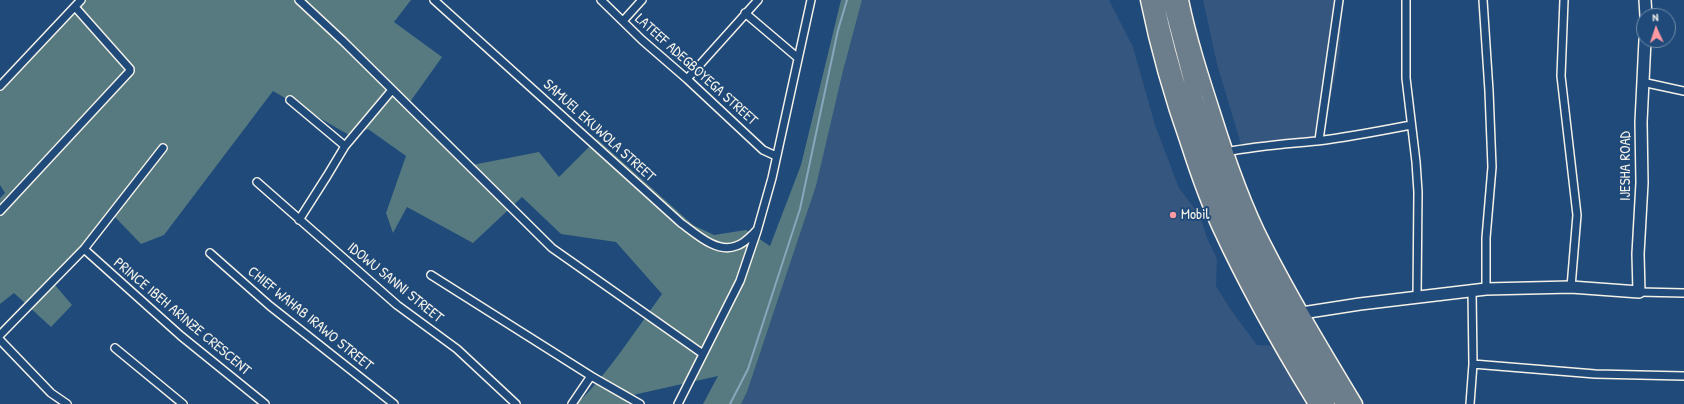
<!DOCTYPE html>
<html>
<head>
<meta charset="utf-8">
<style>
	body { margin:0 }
	#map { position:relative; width:1684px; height:404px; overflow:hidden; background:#1f4a7a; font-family:"Patrick Hand",sans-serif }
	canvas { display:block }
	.north { position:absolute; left:1636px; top:8px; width:40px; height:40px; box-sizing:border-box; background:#1f4a7a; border:1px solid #748da6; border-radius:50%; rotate:357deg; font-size:11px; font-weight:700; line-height:16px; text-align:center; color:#f4f1e8 }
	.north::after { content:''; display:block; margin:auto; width:14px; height:18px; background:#ff9aa2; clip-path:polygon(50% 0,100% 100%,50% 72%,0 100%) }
</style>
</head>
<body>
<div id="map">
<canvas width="1684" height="404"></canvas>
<div class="north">N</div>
</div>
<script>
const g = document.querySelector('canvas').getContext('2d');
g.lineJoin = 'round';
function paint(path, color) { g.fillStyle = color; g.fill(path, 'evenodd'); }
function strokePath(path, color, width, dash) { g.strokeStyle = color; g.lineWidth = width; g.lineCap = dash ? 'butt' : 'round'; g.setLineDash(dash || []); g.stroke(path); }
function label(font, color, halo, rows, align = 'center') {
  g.font = font + ' "Patrick Hand",sans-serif'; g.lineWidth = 4; g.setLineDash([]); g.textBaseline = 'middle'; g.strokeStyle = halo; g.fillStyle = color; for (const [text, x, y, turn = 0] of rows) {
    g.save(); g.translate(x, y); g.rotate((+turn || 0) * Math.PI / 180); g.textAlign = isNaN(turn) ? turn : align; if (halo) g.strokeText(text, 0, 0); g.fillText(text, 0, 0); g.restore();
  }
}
paint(new Path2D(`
	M862,0H1109L1133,47L1155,125L1179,188L1200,216L1207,238L1217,259L1216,286L1231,310L1257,345L1280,346L1311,404H741L747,392L816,186L843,71Z
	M1203,0H1342L1340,52L1323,136L1243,151L1217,64Z`), '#35567e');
paint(new Path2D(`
	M76,0H411L394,22L442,57L410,102L472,165L539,152L559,177L597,139L693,225L714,235L746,230L770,246L801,165L841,0H862L843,71L816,186L747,392L741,404H703L718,376L633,395L628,404H577C610,371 635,331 662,294L616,242L561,234L522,197L473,243L407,207L393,233L386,213L406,156L368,129L349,135L273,91L164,235L141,244L114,216L49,278L72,305L51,327L14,293L0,304V198L5,193L0,185V89L34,56Z`), '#567a80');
strokePath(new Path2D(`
	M730,404L748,369L800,209L838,30L847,0`), '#89a7bc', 2);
const minor = new Path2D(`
	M299,0L343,41L552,248L703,354
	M434,0L681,223C695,233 717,254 736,246C744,244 751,236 756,231
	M601,0L642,40L687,79L763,150L776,156
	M1406,0V78L1416,162L1418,192L1417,298
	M1483,0L1489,91L1492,167L1486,238V289
	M1564,0L1561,76L1577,215L1571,287
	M745,13L798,58
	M623,21L642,0
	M687,79L758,0
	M1642,82L1684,91
	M0,86L81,0
	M290,100L345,146
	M1319,140L1339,0
	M1226,152C1256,146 1287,144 1317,141C1349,137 1380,131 1411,125
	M257,182L397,305L457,349L516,404
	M0,211L130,71V69L75,7
	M299,220L327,176L345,146L392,90
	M84,249L181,336L265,404
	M210,253L270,306L394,404
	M431,275L591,376L640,404
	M1639,292L1684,293
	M0,335L84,249L163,148
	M0,340L51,393L67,404
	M115,348L183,404
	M1473,364L1595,374L1684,376
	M572,404L591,376
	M678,404L740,281L757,231L772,178L811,0
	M1470,404L1473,364L1472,291`);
const secondary = new Path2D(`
	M1645,0L1646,16
	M1302,313L1360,304L1486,289L1571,287L1639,292L1638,254L1642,183L1641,122L1645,40`);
const primary = new Path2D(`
	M1147,0C1157,49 1171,98 1188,146C1197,174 1207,202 1219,228C1247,289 1280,347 1315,404
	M1182,0C1190,39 1202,76 1214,113C1228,158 1243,202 1264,243C1292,298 1324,351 1356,404`);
const motorway = new Path2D(`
	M1156,0C1186,145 1250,278 1327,404
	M1170,0L1196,99L1230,194L1254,246L1286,308L1343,404`);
strokePath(minor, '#f4f1e8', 10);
strokePath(secondary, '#f4f1e8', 14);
strokePath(primary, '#f4f1e8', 15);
strokePath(motorway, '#f4f1e8', 17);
strokePath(minor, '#1f4a7a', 7);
strokePath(secondary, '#1f4a7a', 11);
strokePath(primary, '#6c7d8c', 12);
strokePath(motorway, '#6c7d8c', 14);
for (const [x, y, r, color] of [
	[1173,215,4,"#ff9aa2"]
]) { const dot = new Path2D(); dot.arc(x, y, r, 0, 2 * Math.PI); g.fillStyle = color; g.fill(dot); strokePath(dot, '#1f4a7a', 1.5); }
label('15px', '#f4f1e8', '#1f4a7a', [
	["LATEEF ADEGBOYEGA STREET",696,70,42],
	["SAMUEL EKUWOLA STREET",599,131,42],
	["IJESHA ROAD",1626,166,-90],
	["IDOWU SANNI STREET",395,283,39],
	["PRINCE IBEH ARINZE CRESCENT",182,317,40],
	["CHIEF WAHAB IRAWO STREET",310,319,39]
]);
label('15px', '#f4f1e8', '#1f4a7a', [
	["Mobil",1181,215]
], 'left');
</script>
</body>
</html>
